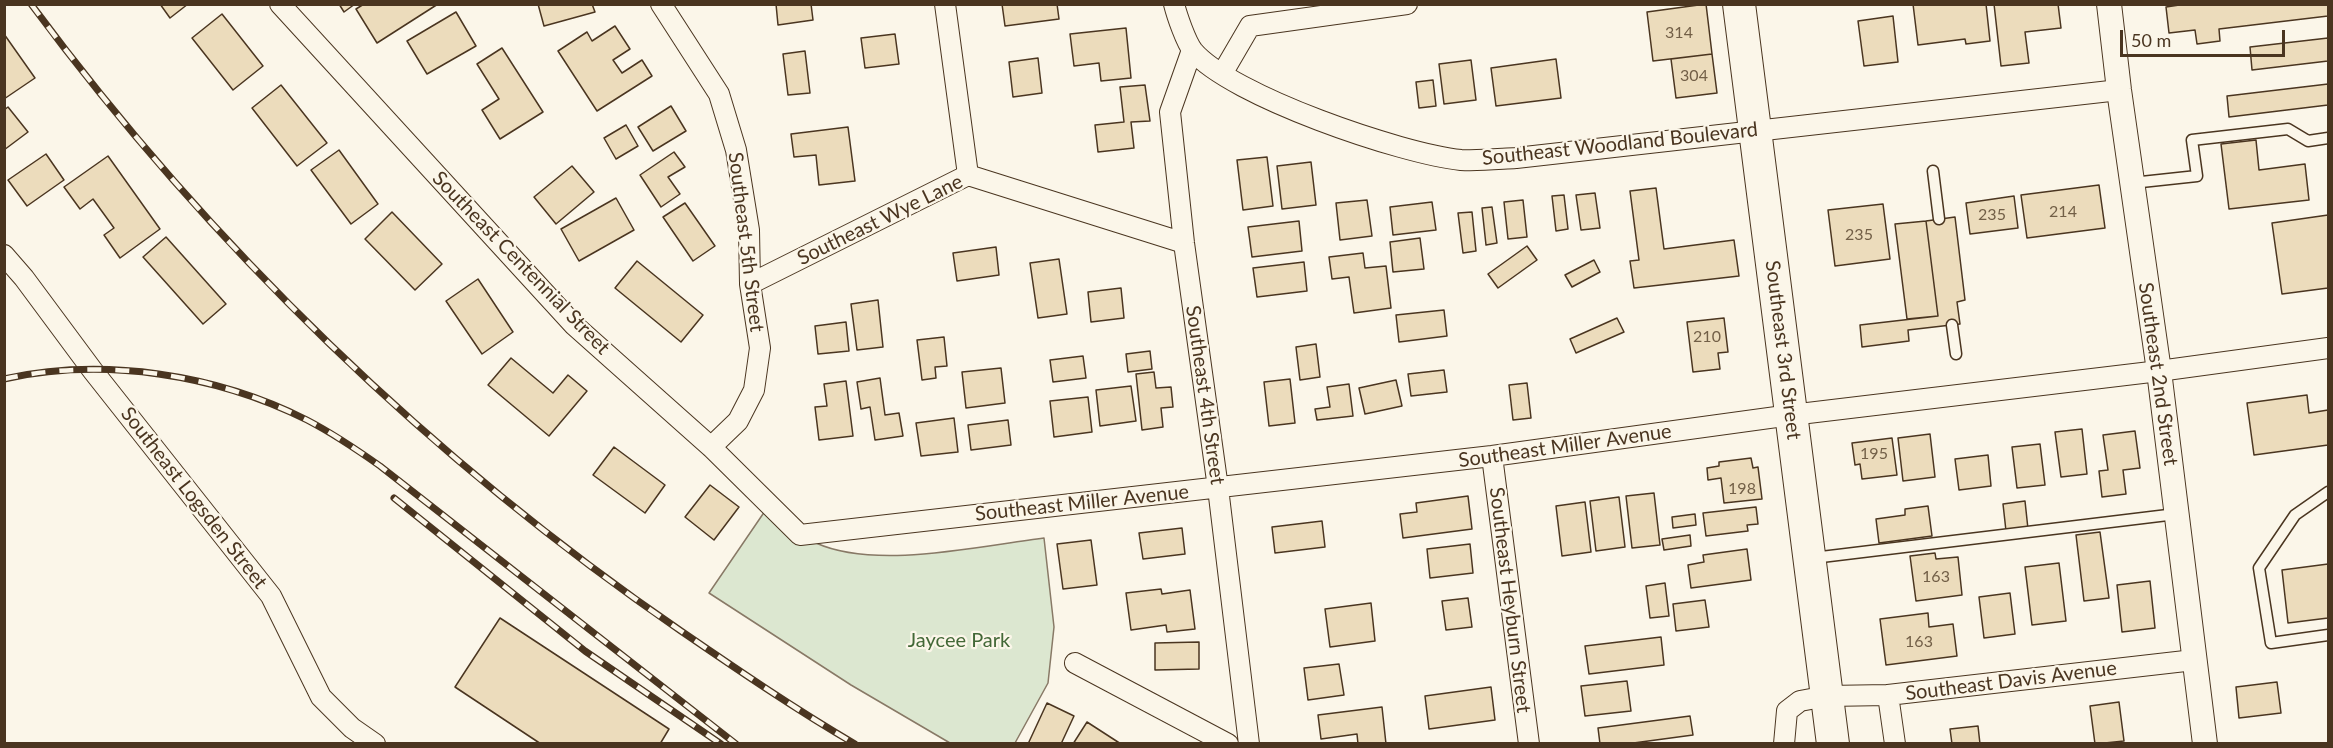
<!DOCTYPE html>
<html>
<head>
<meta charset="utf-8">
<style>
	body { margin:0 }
	#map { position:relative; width:2333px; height:748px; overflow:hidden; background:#fbf6e9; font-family:Lato,sans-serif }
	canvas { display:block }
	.frame { position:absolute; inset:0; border:6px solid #4a3520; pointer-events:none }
	.scale { position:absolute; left:2120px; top:30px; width:165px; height:27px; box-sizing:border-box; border:3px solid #4a3520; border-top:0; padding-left:8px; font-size:18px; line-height:21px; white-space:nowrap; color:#4a3520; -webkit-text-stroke:4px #fbf6e9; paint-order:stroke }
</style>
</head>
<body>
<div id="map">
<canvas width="2333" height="748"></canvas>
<div class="frame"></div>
<div class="scale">50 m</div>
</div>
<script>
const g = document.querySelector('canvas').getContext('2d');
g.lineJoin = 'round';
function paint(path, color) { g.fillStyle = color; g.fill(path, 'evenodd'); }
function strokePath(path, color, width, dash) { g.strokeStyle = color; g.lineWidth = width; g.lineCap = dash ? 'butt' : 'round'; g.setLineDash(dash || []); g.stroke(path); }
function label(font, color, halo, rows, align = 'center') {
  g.font = font + ' Lato,sans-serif'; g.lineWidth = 4.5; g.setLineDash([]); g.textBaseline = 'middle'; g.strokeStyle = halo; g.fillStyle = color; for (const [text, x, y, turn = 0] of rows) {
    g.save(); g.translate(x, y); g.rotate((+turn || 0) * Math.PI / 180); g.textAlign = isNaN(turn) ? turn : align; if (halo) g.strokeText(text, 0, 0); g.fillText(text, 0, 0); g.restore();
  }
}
const green = new Path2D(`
	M765,511C781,522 798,536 816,543C876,570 979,546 1044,538L1054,627L1048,683L1015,743H950L851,685L709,593Z`);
paint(green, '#dce7d0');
strokePath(green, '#887966', 1.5);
const building = new Path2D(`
	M160,4H188L170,18Z
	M339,4H355L344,12Z
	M364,4H438L377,43L356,9Z
	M538,4H592L595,12L544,26Z
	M776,4H811L813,20L778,25Z
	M1002,4H1057L1059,19L1005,26Z
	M1706,4L1712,54L1653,61L1647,12Z
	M1913,4H1986L1990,41L1966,44L1965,39L1918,45Z
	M1994,4H2058L2061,28L2025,32L2029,63L2001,66Z
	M2186,4H2328V16L2219,29L2220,41L2197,44L2195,30L2169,33L2166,7Z
	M456,12L476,46L427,74L407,41Z
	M222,14L263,66L233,90L192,38Z
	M1893,16L1898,62L1864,66L1858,21Z
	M615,26L630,49L613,60L622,73L642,60L652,76L597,111L558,51L587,32L592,41Z
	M1126,28L1131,78L1101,81L1099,63L1074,66L1070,34Z
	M4,34L35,78L4,99Z
	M895,34L899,64L865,68L861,38Z
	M2328,38V61L2252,70L2250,47Z
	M502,48L543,112L500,139L482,110L499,99L477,64Z
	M805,51L810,93L788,95L783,54Z
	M1712,54L1717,93L1676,98L1671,59Z
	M1038,58L1042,93L1013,97L1009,62Z
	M1556,59L1561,98L1496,106L1491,68Z
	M1471,60L1476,100L1444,104L1439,64Z
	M1433,80L1436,106L1419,108L1416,82Z
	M2328,84V105L2229,117L2227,96Z
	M281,85L327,143L297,166L252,108Z
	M1145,85L1150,121L1131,122L1134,148L1098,152L1095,125L1124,122L1120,87Z
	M671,106L686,131L653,151L638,127Z
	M8,107L28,132L4,150V110Z
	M626,125L638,146L616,159L604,138Z
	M848,127L855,181L819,185L816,155L794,157L791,134Z
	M2256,140L2259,170L2305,164L2309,200L2229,209L2221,144Z
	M339,150L378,204L351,224L311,170Z
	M674,152L685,167L668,177L680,194L661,207L640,175Z
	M46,154L64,180L27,206L8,180Z
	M108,156L160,229L120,258L104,235L114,228L93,199L80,209L64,187Z
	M1267,157L1273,206L1243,210L1237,160Z
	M1311,162L1316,205L1282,209L1277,166Z
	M572,166L594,192L556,224L534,197Z
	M2099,185L2105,228L2027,238L2021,195Z
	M1656,188L1664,249L1734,240L1739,276L1634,288L1630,261L1639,260L1630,191Z
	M1595,193L1600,228L1581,230L1576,195Z
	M1564,195L1568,229L1556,231L1552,196Z
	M2014,196L2018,228L1970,234L1966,203Z
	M616,198L634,230L579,261L561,229Z
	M1367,200L1372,236L1340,240L1336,203Z
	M1523,200L1527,237L1508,239L1504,202Z
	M1432,202L1436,230L1393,235L1390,207Z
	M685,203L715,246L693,261L663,217Z
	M1883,204L1890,259L1835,266L1828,210Z
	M1492,207L1497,243L1486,245L1482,208Z
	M392,212L442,264L415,290L365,239Z
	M1472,212L1476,251L1463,253L1458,213Z
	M2328,215V288L2282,294L2272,223Z
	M1955,217L1965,300L1957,302L1960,324L1908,330L1909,341L1862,347L1860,325L1938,316L1926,221Z
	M1299,221L1302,251L1252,257L1248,227Z
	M1926,221L1938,316L1907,319L1895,224Z
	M166,237L226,304L203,324L143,257Z
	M1420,238L1424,269L1393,272L1390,242Z
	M1527,246L1537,260L1498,288L1488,274Z
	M996,247L999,275L957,281L953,253Z
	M1363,253L1365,268L1386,266L1391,308L1354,313L1349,277L1332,279L1329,257Z
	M1059,259L1067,314L1038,318L1030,263Z
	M1594,260L1600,272L1572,287L1565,275Z
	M637,261L703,315L681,342L615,288Z
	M1304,262L1307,291L1257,297L1253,268Z
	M478,279L513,332L482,354L446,301Z
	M1121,288L1124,318L1091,322L1088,292Z
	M878,300L883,347L857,350L851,304Z
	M1444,310L1447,336L1399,342L1396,315Z
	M1617,318L1624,332L1576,353L1570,339Z
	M1724,318L1728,352L1718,353L1720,369L1693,372L1687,322Z
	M846,322L849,351L818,354L815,326Z
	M944,337L947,366L935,367L936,378L922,380L917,340Z
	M1316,344L1320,377L1300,380L1296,347Z
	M1150,351L1152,369L1128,372L1126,354Z
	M1083,356L1086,378L1053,382L1050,360Z
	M511,358L553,393L568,375L587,391L549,436L488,385Z
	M1001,368L1005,403L966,408L962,372Z
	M1444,370L1447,392L1411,396L1408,374Z
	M1154,372L1156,388L1171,387L1173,407L1161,408L1163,427L1142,430L1136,374Z
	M880,378L885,415L899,413L903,436L875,440L870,407L861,409L857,382Z
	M1290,379L1295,423L1269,426L1264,382Z
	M1396,380L1402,406L1365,414L1359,388Z
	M846,381L853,436L819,440L815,407L827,406L824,384Z
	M1527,383L1531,418L1513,420L1509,385Z
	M1349,384L1353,416L1317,420L1315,409L1330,407L1327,387Z
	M1131,386L1136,421L1100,426L1096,390Z
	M2307,395L2309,413L2328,410V445L2254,455L2247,403Z
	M1088,397L1092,432L1054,437L1050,401Z
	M954,418L958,452L921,456L916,423Z
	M1008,420L1011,445L971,450L968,425Z
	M2082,429L2087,474L2061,477L2055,432Z
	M2135,431L2140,468L2123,470L2126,494L2102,497L2099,471L2108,470L2103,435Z
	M1930,434L1935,477L1903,481L1898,438Z
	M1892,438L1897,475L1862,479L1860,464L1855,465L1852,443Z
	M2040,444L2045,485L2017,488L2012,447Z
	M614,447L665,485L645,513L593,475Z
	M1988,455L1991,486L1959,490L1955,459Z
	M1751,458L1753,468L1758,467L1762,499L1724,503L1721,478L1708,480L1707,468L1719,466V462Z
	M710,485L739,507L714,540L685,517Z
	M1654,493L1660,545L1632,548L1626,496Z
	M1468,496L1472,529L1403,538L1400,514L1417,512L1416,503Z
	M1619,497L1625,547L1596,551L1590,501Z
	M2025,501L2028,529L2006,531L2003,504Z
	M1585,502L1591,552L1562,556L1556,506Z
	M1928,506L1932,536L1879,543L1876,519L1905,515V509Z
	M1756,507L1758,524L1747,525L1748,531L1706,536L1703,513Z
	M1695,514L1696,525L1673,528L1672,517Z
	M1322,521L1325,547L1275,553L1272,527Z
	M1182,528L1185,554L1143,559L1139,533Z
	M2100,532L2109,598L2084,601L2076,535Z
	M1690,535L1691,546L1664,550L1662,539Z
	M1091,540L1097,585L1063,589L1057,544Z
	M1470,544L1473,573L1430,578L1427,549Z
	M1747,549L1751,580L1691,588L1688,565L1704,562L1703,555Z
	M1935,553L1936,559L1958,557L1962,595L1916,601L1910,556Z
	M2059,563L2066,621L2032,625L2025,567Z
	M2328,564V618L2288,623L2282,570Z
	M2150,581L2155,628L2122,632L2117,585Z
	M1665,583L1669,616L1650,618L1646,586Z
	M1161,589L1162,594L1190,590L1195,629L1167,632L1166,625L1131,630L1126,593Z
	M2010,593L2015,634L1984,638L1979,597Z
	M1468,598L1472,627L1446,630L1442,601Z
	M1705,600L1709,627L1676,631L1673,604Z
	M1371,603L1375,641L1330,647L1325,609Z
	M1928,613L1929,627L1953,624L1957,656L1886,665L1880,619Z
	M500,618L669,729L660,744H541L455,687Z
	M1661,637L1664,665L1589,674L1585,646Z
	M1199,642V669L1155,670V643Z
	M1339,664L1344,695L1308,700L1304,668Z
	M1627,681L1631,711L1585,716L1581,686Z
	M2277,682L2281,713L2239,718L2236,687Z
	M1491,687L1495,720L1429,729L1425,696Z
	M2119,702L2124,741L2095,744L2090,706Z
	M1047,703L1074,716L1061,744H1028Z
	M1382,707L1386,744H1358L1357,734L1321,739L1318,715Z
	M1690,716L1693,735L1626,744H1600L1598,728Z
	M1087,722L1121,744H1073Z
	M1978,726L1980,744H1952L1950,729Z`);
paint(building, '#ecdcbc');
strokePath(building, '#4a3520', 1.5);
const service = new Path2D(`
	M1933,171L1939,219
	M2132,183L2197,176L2192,140L2288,129L2308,141L2328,138
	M1952,325L1956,354
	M2328,492L2295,515L2259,568L2271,643L2328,635
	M1813,558L2176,514`);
const minor = new Path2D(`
	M280,4L574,325L711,447L800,535L1492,456L1791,415L2159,371L2328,348
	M661,4L719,94L736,150L749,230L750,284L760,348L754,390L738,421L711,447
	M945,4L968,175
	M1174,4C1177,16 1186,42 1193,51C1231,96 1402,154 1461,160C1479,161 1498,159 1516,158L2119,90
	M1192,50L1170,112L1184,243L1218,488L1249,744
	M1222,74L1250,26L1407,4
	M4,255L24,278L93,371L271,596L321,697L352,728L375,744
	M750,284L968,175L1184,243
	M1492,456L1529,744
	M1075,663L1228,744
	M1888,695L1895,744
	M1784,744L1787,711L1800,701L1827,696L1888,695L2194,660`);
const tertiary = new Path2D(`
	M2109,4L2119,90L2159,371L2205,744`);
const primary = new Path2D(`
	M1739,4L1833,744`);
strokePath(service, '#4a3520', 13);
strokePath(minor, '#4a3520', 22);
strokePath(tertiary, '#4a3520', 26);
strokePath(primary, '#4a3520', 34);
strokePath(service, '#fbf6e9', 10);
strokePath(minor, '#fbf6e9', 20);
strokePath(tertiary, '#fbf6e9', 24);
strokePath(primary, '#fbf6e9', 32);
const rail = new Path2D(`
	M31,4C211,247 432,460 681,631C738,670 795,709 855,744
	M4,379C103,357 216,374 307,420C332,433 356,449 380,466L736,744
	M394,498L585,651L721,744`);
strokePath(rail, '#4a3520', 7);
strokePath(rail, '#fbf6e9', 4.5, [14]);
label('16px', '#725f47', null, [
	["314",1679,33],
	["304",1694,76],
	["214",2063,212],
	["235",1992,215],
	["235",1859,235],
	["210",1707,337],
	["195",1874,454],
	["198",1742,489],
	["163",1936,577],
	["163",1919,642]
]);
label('20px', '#4a3520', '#fbf6e9', [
	["Southeast Woodland Boulevard",1620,144,-6],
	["Southeast Wye Lane",880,220,-26],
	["Southeast 5th Street",746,242,83],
	["Southeast Centennial Street",521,263,46],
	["Southeast 3rd Street",1783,350,83],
	["Southeast 2nd Street",2158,374,82],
	["Southeast 4th Street",1205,395,82],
	["Southeast Miller Avenue",1565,446,-8],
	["Southeast Logsden Street",194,498,52],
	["Southeast Miller Avenue",1082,503,-6],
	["Southeast Heyburn Street",1510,600,83],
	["Southeast Davis Avenue",2011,681,-7]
]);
label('20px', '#436837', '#fbf6e9', [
	["Jaycee Park",959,641]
]);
</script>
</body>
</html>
